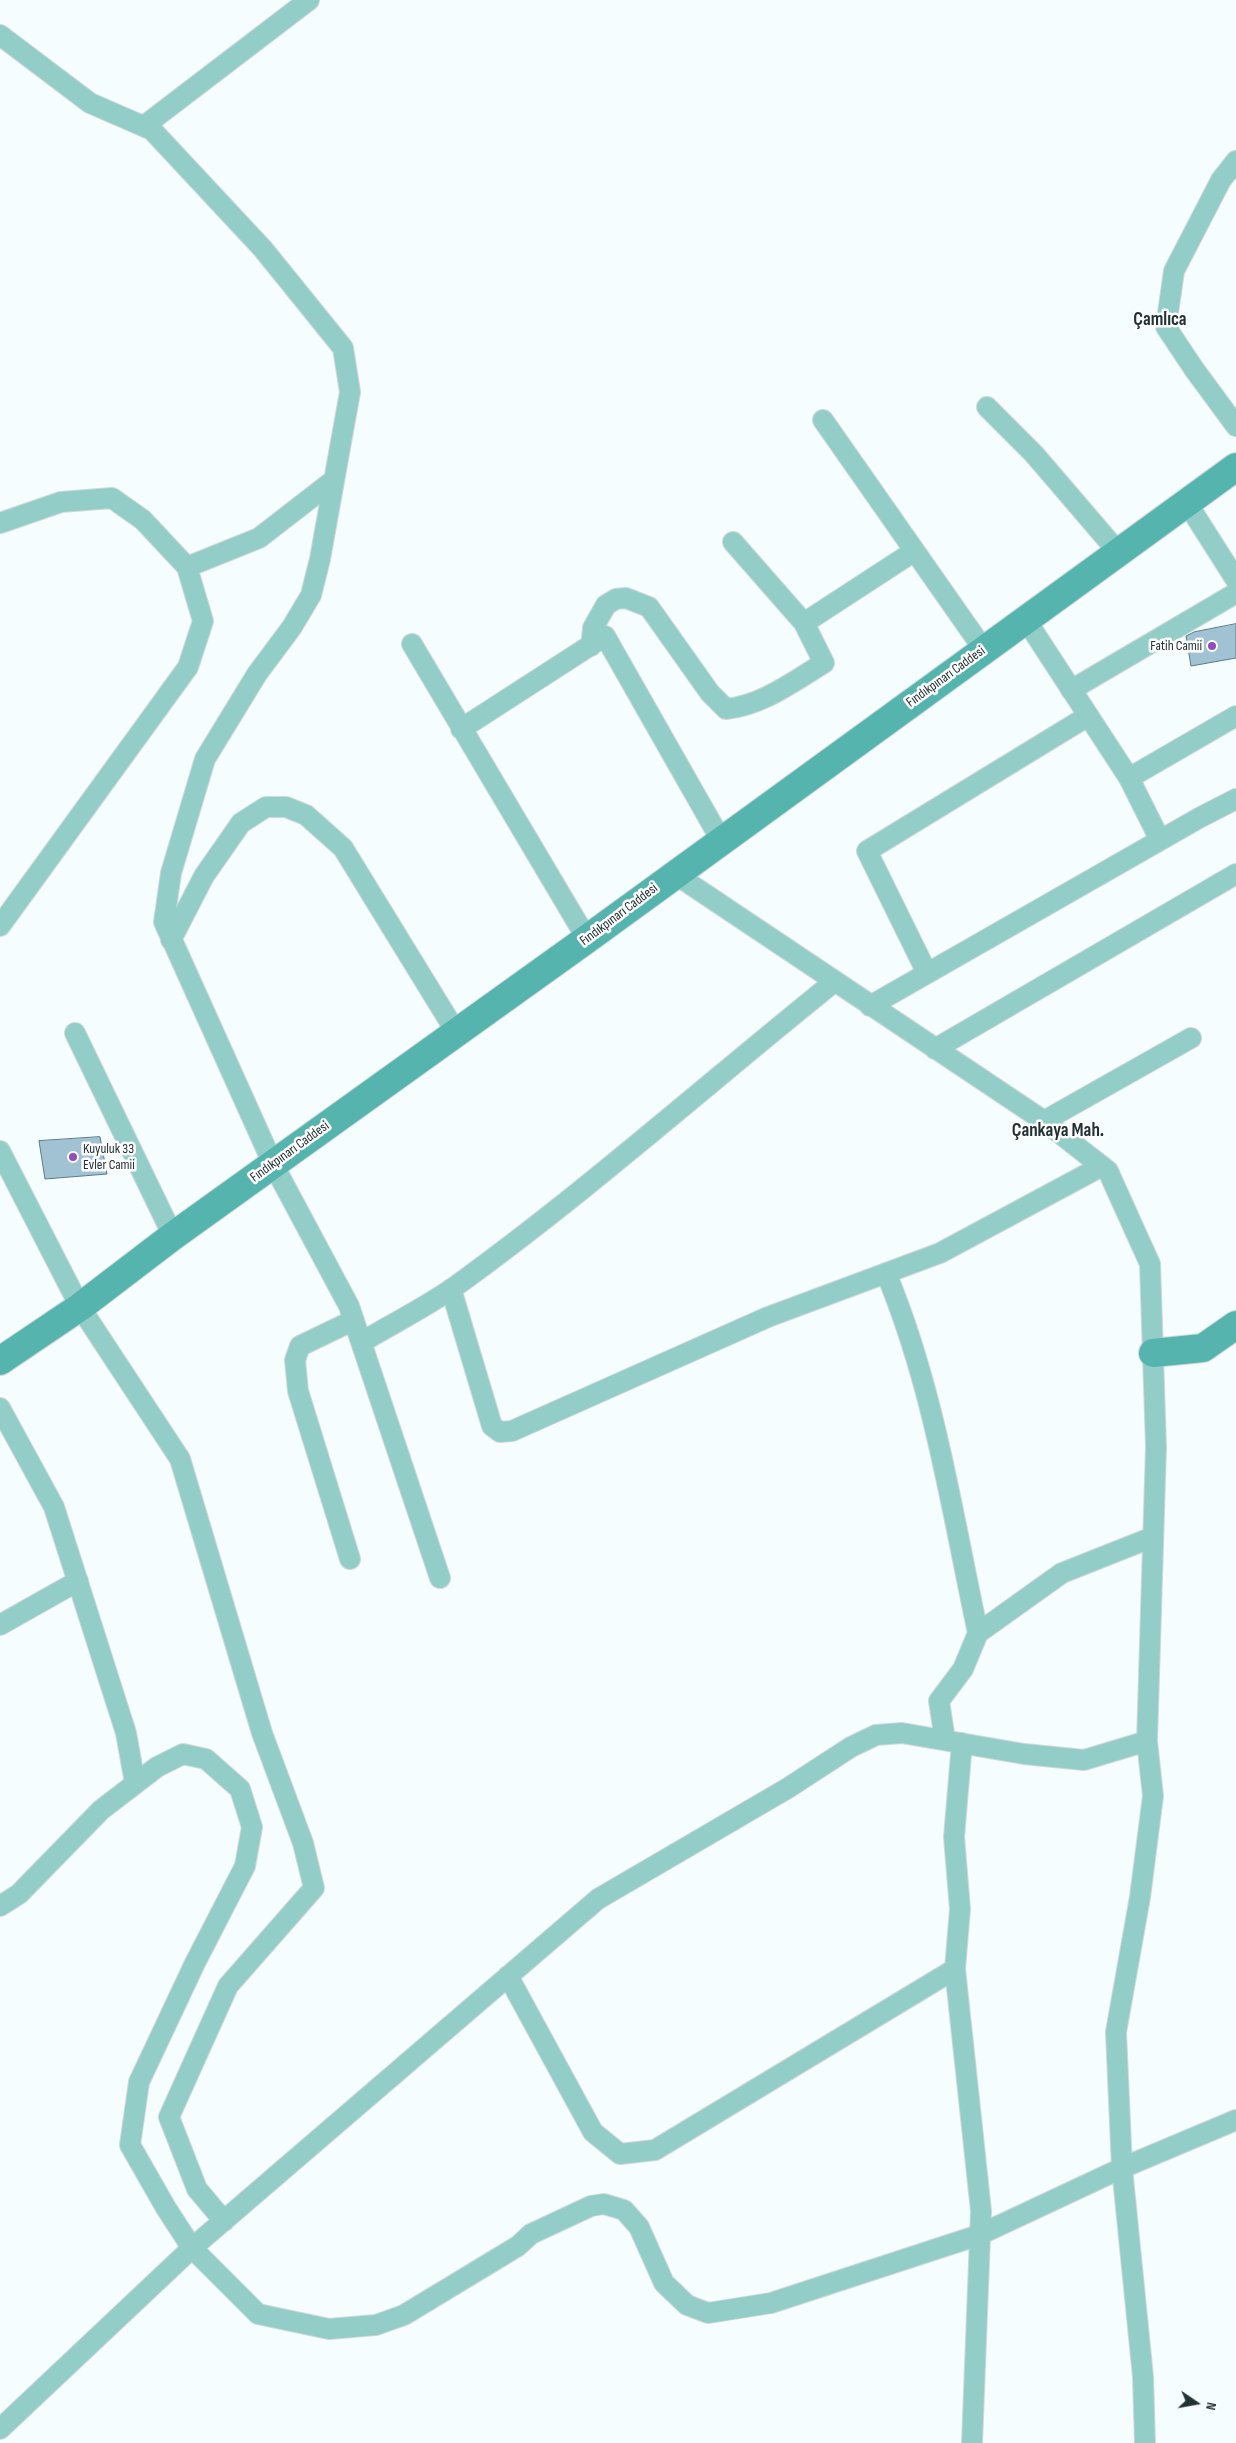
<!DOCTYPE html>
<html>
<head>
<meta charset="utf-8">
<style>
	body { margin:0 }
	#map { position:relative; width:1236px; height:2443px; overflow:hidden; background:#f5fdff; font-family:"Sofia Sans Condensed",sans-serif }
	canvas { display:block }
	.north { position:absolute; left:1171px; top:2378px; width:50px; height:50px; -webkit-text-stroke:4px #fff; paint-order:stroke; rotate:102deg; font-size:14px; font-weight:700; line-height:20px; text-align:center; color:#213134 }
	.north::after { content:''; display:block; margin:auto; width:18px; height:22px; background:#213134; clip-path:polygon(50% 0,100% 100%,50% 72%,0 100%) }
</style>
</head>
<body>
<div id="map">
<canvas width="1236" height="2443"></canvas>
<div class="north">N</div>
</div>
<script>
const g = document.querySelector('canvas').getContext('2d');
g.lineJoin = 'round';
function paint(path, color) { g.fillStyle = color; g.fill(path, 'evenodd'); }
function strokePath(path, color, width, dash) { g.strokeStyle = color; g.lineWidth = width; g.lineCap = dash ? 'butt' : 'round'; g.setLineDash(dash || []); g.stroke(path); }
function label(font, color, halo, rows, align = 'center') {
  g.font = font + ' "Sofia Sans Condensed",sans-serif'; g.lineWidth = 5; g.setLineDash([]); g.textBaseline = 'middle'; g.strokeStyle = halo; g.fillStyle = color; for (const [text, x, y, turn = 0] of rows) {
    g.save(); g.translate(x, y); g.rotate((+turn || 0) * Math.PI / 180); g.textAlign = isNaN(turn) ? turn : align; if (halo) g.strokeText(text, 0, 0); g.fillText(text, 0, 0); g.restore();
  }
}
const building = new Path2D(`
	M1236,624V658L1191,666L1186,636L1194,632Z
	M100,1137L107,1174L45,1179L39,1141Z`);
paint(building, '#a0c2d3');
strokePath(building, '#5b7c8b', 1);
const street = new Path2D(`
	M0,35L90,103L152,130L263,249L343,348L350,392L320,559L311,595L292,627L257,674L205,759L171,873L164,922L273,1164L349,1306L440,1578
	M144,126L309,0
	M1236,161L1221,180L1174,271L1166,327L1194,369L1236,426
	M987,407L1034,454L1118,552
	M823,420L984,650
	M1187,503L1236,580
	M0,523L61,502L112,498L143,520L187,567L203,621L188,667L0,926
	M187,567L259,538L334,480
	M1026,620L1129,778L1160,840
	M804,623L913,552
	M412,644L587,939
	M591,646L593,628L606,605L616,599L626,598L649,607L710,693L726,709C763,705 794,681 824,663L804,623L733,542
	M1071,690L1236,593
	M461,729L605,636L721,840
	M1129,778L1236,716
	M675,874L1044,1121L1108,1171L1150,1264L1156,1447L1147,1741L1153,1796L1140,1897L1116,2032L1122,2168L1143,2377L1145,2443
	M171,940L204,876L241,823L266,807H286L306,815L343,848L456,1032
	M927,973L867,851L1088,716
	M870,1006L1199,818L1236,799
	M75,1033L173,1236
	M935,1049L1236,874
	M1044,1121L1191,1038
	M0,1151L80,1307L180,1459L262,1733L303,1843L314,1888L228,1986L169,2117L197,2189L224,2221
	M886,1273C934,1388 952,1512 978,1633
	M451,1289L492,1426L500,1432L512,1431L768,1317L940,1253L1102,1166
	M362,1342C392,1324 424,1308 453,1288C585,1193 707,1084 834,982
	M0,1408L54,1507L126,1733L135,1783
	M350,1559L298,1391L295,1360L300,1346L354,1320
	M0,1625L78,1581
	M945,1740L939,1701L963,1669L978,1633L1062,1573L1153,1537
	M962,1743L954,1837L960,1909L955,1969L981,2211L972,2443
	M0,1906L19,1894L101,1810L157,1767L183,1754L206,1759L240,1789L252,1827L245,1866L195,1963L139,2082L130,2145L166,2208L192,2248L258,2314L329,2329L376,2325L404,2315L518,2246L531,2234L591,2206L604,2204L624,2210L639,2227L664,2283L687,2305L708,2313L771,2303L979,2235L1122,2168L1236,2120
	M508,1976L593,2132L620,2154L655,2150L955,1969
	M0,2429L192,2248L598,1899L788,1788L851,1747L876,1735L902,1733L1024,1754L1084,1760L1147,1741`);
const secondary = new Path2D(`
	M1153,1353L1203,1348L1236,1325
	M0,1361L80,1307L173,1236L587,939L1236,467`);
strokePath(street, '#cfd8da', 22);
strokePath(secondary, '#cfd8da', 30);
strokePath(street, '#93cdc7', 20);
strokePath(secondary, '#55b5ae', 28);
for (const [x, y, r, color] of [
	[1212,646,5,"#924cc0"],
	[73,1157,5,"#924cc0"]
]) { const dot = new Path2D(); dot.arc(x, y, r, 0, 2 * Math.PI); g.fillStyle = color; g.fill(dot); strokePath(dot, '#fff', 2); }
label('14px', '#213134', '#fff', [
	["Fatih Camii",1202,646],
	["Kuyuluk 33",83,1149,"left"],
	["Evler Camii",83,1165,"left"]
], 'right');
label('14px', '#213134', '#fff', [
	["Fındıkpınarı Caddesi",946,677,-36],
	["Fındıkpınarı Caddesi",619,915,-37],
	["Fındıkpınarı Caddesi",290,1152,-36]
]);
label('bold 19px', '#213134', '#fff', [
	["Çamlıca",1160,320],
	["Çankaya Mah.",1058,1131]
]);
</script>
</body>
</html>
